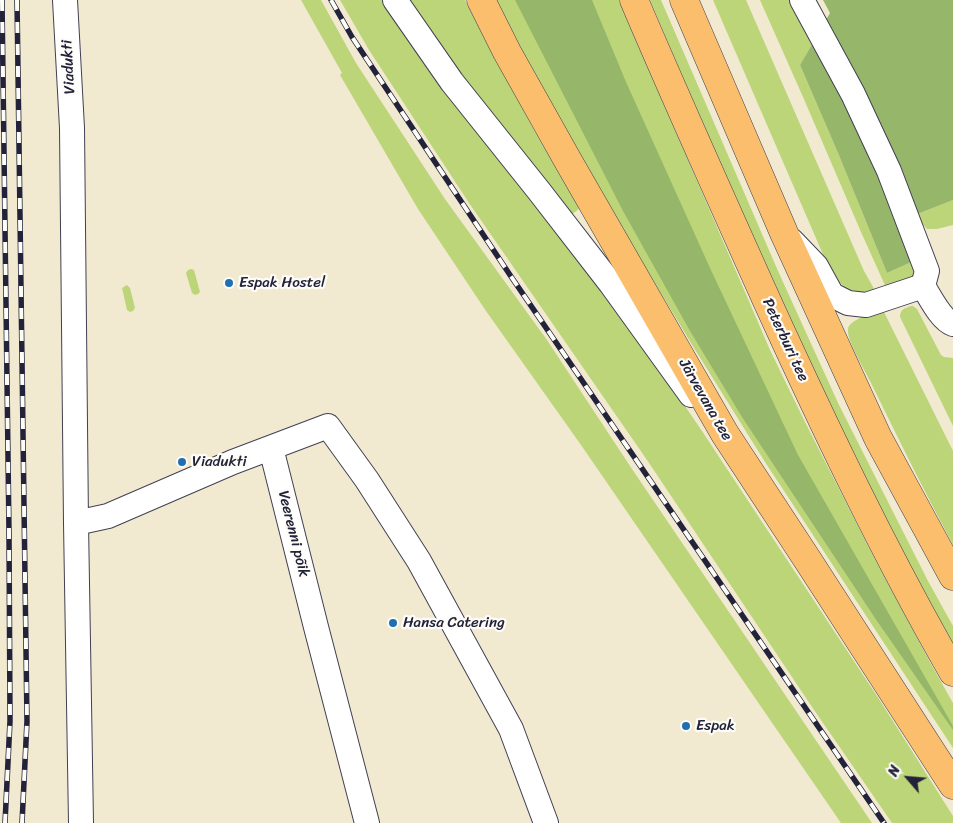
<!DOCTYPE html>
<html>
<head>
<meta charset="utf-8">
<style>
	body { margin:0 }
	#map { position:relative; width:953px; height:823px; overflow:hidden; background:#f1ead1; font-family:Sriracha,sans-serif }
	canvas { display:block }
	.north { position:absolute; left:883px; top:753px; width:50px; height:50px; -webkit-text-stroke:4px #fdfcf7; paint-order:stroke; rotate:297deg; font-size:14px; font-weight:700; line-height:20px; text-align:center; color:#22223b }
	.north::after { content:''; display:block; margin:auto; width:18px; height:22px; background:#22223b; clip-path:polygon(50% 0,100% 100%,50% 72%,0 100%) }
</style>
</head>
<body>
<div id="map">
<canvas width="953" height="823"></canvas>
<div class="north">N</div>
</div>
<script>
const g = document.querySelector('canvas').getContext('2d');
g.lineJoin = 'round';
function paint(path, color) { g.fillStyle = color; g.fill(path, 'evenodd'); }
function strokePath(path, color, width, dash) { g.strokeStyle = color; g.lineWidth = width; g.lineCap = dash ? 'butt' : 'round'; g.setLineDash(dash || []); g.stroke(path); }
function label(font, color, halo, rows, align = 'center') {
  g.font = font + ' Sriracha,sans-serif'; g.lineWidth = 4.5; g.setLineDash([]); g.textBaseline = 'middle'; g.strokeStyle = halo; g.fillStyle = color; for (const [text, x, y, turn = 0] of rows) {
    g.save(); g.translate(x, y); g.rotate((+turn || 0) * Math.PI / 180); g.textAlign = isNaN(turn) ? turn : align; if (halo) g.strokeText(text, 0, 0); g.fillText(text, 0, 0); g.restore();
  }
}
paint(new Path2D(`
	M301,0H321L356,63L445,199L547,340L632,469L872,823H841L581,445L486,311L418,209L340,75L342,73Z
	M340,0H384L599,280L702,431L879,699L953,816V823H892L812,707L647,460L469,203L369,50Z
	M406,0H465L534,130L580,208L570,216L493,121Z
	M496,0H619L770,350L804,420L869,548L931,664L953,703V748L765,462L694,348L621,227L525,56Z
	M650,0H661L778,271L839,405L928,581L953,626V644L919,584L873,496L796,337L735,202Z
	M713,0H746L864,271L877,294C870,294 863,295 856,293C843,290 835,277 828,266Z
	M760,0H794L815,39L800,65L838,153L887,273L916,260L917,269L913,279L888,292L861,232L803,97Z
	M953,200V225L937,229H927L915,215Z
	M191,269L194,270L200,292L198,294L195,295L192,293L186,273L188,270Z
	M127,285L130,288L135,308L133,311L130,312L127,310L122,288Z
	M911,306H913L917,309L941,355L944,357L953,358V426L900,317C900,309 905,308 911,306Z
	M883,310L953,451V545C924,491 897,436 870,381C865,371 846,339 848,329C849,319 875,313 883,310Z`), '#bdd579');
paint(new Path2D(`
	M515,0H592L626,82L710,268L798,455L953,726V730L877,621L742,417L690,331L623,211Z
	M823,0H953V200L915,215L916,260L887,273L838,153L800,65L830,13Z`), '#96b669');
const minor = new Path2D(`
	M65,0L72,128L76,523L81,823
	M395,0L452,82L539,191L611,284L691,395
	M792,241L816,266L832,295L848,303L866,305L923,286L927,271L889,171L853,94L802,0
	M923,286C930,297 941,320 953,324
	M271,448L316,627L367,823
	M76,523L108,516L233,462L328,426L367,480L419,561L511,729L546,823`);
const major = new Path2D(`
	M481,0L507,52L567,159L725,434L807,559L953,785`);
const highway = new Path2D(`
	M634,0C677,101 722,201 767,301C824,426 884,552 953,672
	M684,0L784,233L878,438L953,576`);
strokePath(minor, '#414052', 26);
strokePath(major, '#414052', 29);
strokePath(highway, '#414052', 29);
strokePath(minor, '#fff', 24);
strokePath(major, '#fabe6d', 28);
strokePath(highway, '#fabe6d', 28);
const rail = new Path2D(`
	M2,0L9,532L10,721L5,823
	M17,0L27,721L22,823
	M331,0L352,37L510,275L884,823`);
strokePath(rail, '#22223b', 5.5);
strokePath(rail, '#fdfcf7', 4, [11]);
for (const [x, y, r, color] of [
	[229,283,5,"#1f6fb2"],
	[182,462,5,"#1f6fb2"],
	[393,623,5,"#1f6fb2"],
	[686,726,5,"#1f6fb2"]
]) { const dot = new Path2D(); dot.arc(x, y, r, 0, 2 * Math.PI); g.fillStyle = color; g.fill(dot); strokePath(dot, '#fdfcf7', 2); }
label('15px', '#22223b', '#fdfcf7', [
	["Viadukti",69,67,-93],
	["Peterburi tee",785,340,65],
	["Järvevana tee",705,400,60],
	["Veerenni põik",293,534,76]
]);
label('15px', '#22223b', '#fdfcf7', [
	["Espak Hostel",239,283],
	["Viadukti",192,462],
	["Hansa Catering",403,623],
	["Espak",696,726]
], 'left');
</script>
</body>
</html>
